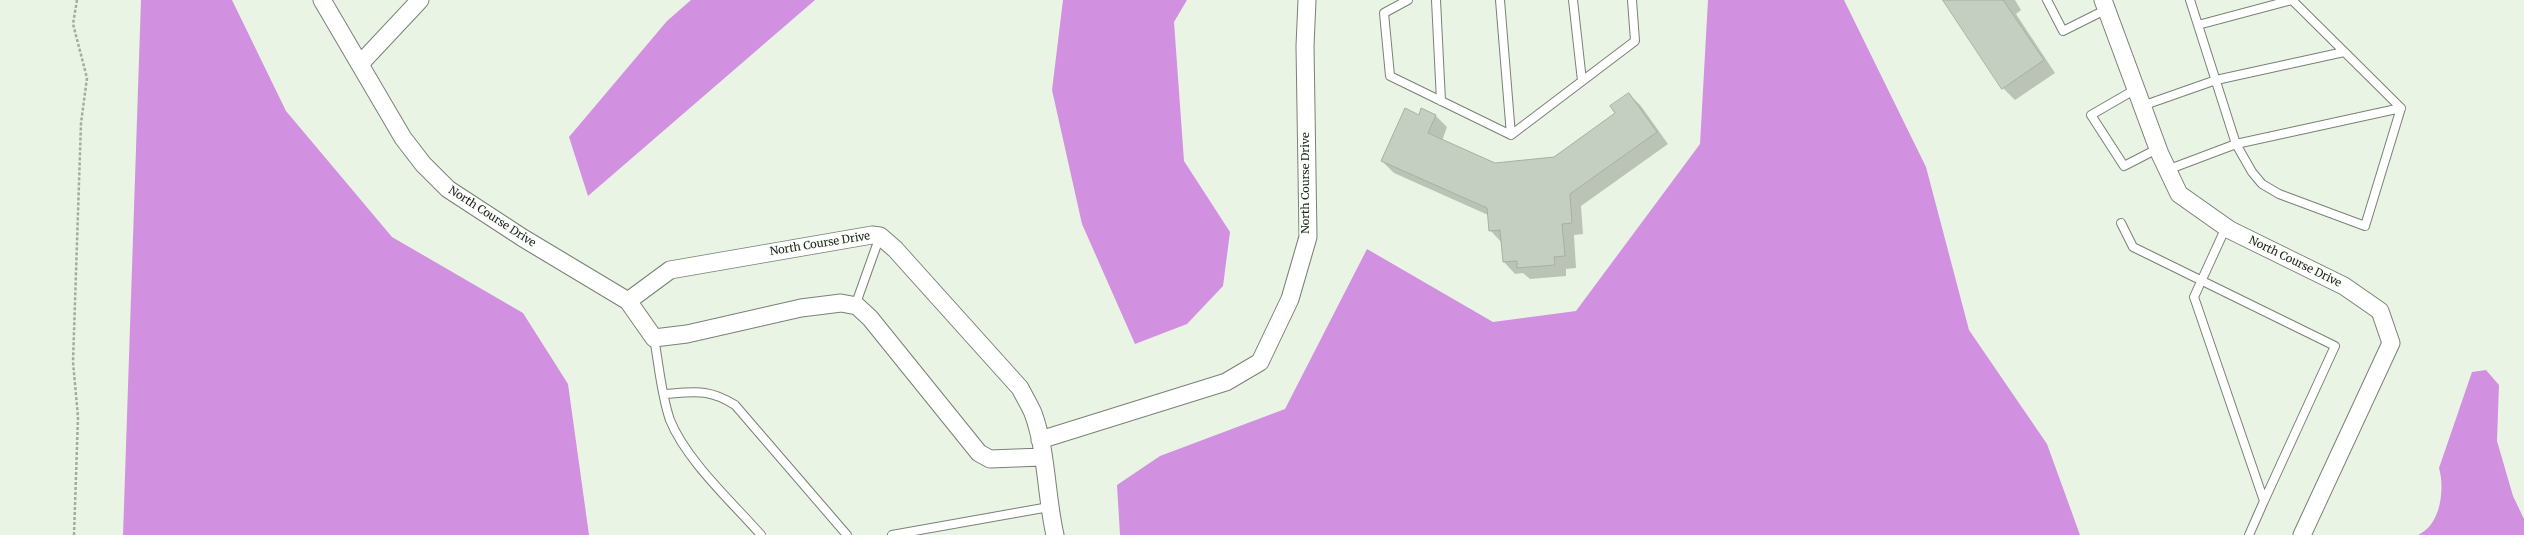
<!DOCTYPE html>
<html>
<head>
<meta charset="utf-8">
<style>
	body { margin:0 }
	canvas { display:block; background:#e9f4e4 }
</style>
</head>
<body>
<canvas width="2524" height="535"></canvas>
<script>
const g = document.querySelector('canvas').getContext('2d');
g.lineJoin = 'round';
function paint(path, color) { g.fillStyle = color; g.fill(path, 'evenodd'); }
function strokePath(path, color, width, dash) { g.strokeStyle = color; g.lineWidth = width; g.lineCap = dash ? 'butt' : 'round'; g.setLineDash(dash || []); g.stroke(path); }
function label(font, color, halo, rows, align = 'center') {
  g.font = font + ' Merriweather,serif'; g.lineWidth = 3; g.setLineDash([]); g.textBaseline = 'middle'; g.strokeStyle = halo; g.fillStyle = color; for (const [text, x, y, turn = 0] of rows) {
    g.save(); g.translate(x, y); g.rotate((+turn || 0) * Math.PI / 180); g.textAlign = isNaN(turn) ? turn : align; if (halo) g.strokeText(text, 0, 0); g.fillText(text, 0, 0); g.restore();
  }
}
paint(new Path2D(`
	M141,0H232L286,111L392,237L523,313L568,384L589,535H123Z
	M691,0H815L588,196L569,137L667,21Z
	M1063,0H1187L1174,22L1184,161L1230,232L1223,286L1187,324L1135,344L1082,224L1052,90Z
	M1708,0H1844L1926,167L1969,330L2047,444L2080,535H1120L1117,485L1160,456L1285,409L1367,249L1493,322L1576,311L1700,144Z
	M2486,370L2499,385L2497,441L2513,496L2524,519V535H2418C2441,525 2445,489 2439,468L2472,372Z`), '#d191e0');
paint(new Path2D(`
	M1944,0H2015L2021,10L2016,14L2055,73L2015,100L2003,88Z
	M1629,94L1641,106L1668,144L1581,206L1583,234L1574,235L1576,268L1566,269V276L1530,279L1523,273L1515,274L1504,262L1502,243L1490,230L1488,215L1394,173L1382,161L1419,116L1435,115L1447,127L1442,141L1495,164L1554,158L1616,113Z`), '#0003');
const building = new Path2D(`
	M1943,0H2003L2044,60L2002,89Z
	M1629,93L1657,132L1570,194L1572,223L1562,224L1565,256L1554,257L1555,265L1517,268V261L1503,262L1500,230L1489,231L1487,208L1381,161L1405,108L1419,115L1421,108L1436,115L1428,133L1495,163L1554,157L1615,113L1610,106Z`);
paint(building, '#c5cfc1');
strokePath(building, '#a6b0a2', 1);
const service = new Path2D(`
	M1408,0L1384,13L1390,76L1511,135L1500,0
	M1436,0L1441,101
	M1573,0L1582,81
	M2047,0L2063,31L2107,9
	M2190,0L2236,144L2252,172L2262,184L2279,194L2365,226L2401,108
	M2292,0L2401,108
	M2198,25L2292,0
	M2136,89L2091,115L2124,166L2159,148
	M2142,106L2216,80L2344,52
	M1511,135L1635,41L1632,0
	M2167,170L2236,144L2401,108
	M2121,223L2133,247L2335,346L2264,501
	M2226,227L2194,297L2264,501L2249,535
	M855,306L880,236
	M654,338C659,365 661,394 670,420C686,460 732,502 761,535
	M664,394C694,392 708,388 735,405L847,535
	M892,535L1049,507`);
const minor = new Path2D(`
	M322,0L403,138L423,164L448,189L523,238L628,301L654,338L687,334L801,308L841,303L857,306L870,318L979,453L990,459L1042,457
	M2103,0L2160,154L2179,194L2230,230L2344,286L2380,311L2391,343L2302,535
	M360,64L420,0
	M628,301L670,270L872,235L880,236L895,249L1020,388C1024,396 1029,404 1033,413C1047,451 1046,496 1055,535
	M1040,440L1226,382L1260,362L1290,299L1308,237L1305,46L1307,0`);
strokePath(service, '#798275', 10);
strokePath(minor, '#798275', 19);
strokePath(new Path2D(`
	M74,535L78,417L73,362L81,123L87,78L73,24L77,0`), '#a3ac9f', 2.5, [3, 2]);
strokePath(service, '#fff', 8);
strokePath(minor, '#fff', 17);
label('11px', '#222620', '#fafff8', [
	["North Course Drive",1306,183,-90],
	["North Course Drive",492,217,33],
	["North Course Drive",820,244,-9],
	["North Course Drive",2295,262,26]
]);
</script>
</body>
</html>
